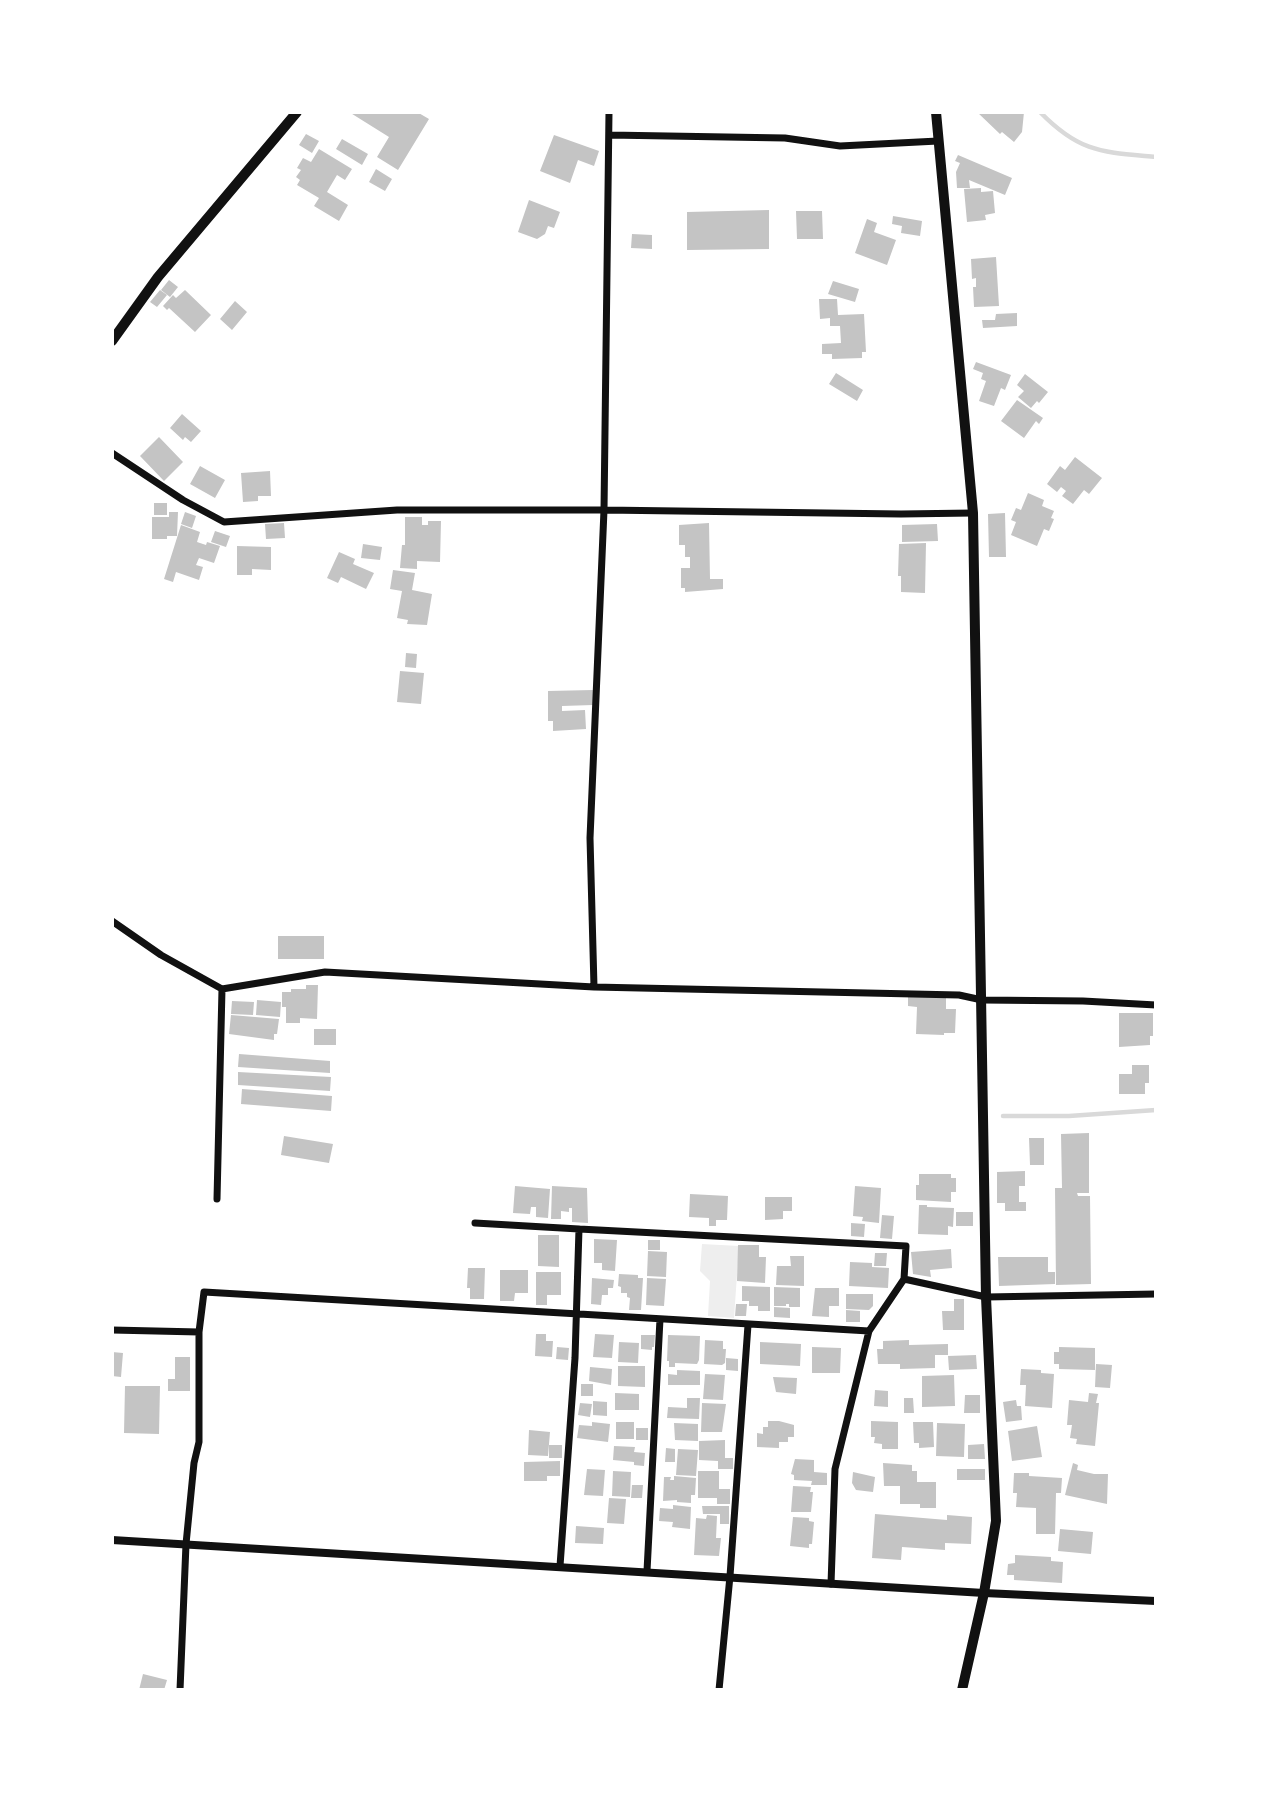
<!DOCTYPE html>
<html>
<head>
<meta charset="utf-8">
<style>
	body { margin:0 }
	#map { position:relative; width:1268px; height:1802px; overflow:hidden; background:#fff; font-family:"Archivo Narrow",sans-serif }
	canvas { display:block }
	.frame { position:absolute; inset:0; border:114px solid #fff; pointer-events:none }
</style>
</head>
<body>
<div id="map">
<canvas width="1268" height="1802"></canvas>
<div class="frame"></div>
</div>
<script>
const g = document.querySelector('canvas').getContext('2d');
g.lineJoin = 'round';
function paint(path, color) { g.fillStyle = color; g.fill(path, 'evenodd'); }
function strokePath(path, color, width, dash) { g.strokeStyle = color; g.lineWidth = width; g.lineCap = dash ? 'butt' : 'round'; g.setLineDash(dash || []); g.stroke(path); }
paint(new Path2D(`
	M702,1244L739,1246L734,1318L708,1316L710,1281L700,1271Z`), '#eee');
strokePath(new Path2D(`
	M1040,112C1080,153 1102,152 1156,157
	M1003,1116H1069L1156,1110`), '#d9d9d9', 4.5);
paint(new Path2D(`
	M349,112H417L429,119L398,170L377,157L389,137Z
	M977,112H1024L1022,132L1014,142L1002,132L1000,134Z
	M306,134L319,141L312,153L299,145Z
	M554,135L599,151L594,166L578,160L570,183L540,171Z
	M342,139L368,154L362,165L336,149Z
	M319,149L352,169L345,180L337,175L327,192L348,205L339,221L314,206L319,198L297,185L300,180L296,177L301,170L297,168L303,158L311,162Z
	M958,155L1012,178L1005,195L969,180L970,188H957L956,172L960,163L955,161Z
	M376,169L392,179L385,191L369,182Z
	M981,188V192L993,191L995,213L985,215L986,220L967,222L964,189Z
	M529,200L560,212L554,228L548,226L545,234L537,239L518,232Z
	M769,210V249L687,250V212Z
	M796,211H822L823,239H797Z
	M893,216L922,221L920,236L901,233L902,226L892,224Z
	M867,219L877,223L874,232L896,240L887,265L855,253Z
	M632,234L652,235V249L631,248Z
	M996,257L999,306L974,307L973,287H976V278L972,279L971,259Z
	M169,280L178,287L170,297L161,290Z
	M833,281L859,289L855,302L828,294Z
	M160,290L167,295L157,307L150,302Z
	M185,290L211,315L195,332L169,308L167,310L163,306L173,295L176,298Z
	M819,299H837L838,315L864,314L866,352H862V358L832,359V354H822V344L841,343L840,326H830V318L820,319Z
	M235,301L247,312L232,330L220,319Z
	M1017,313V326L983,328L982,320H995L996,314Z
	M976,362L1011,375L1005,390L1001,388L994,406L979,401L986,381L981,379L983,373L973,369Z
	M836,373L863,390L857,401L829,384Z
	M1025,374L1048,392L1039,403L1037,401L1031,408L1018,397L1024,391L1017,385Z
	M1017,400L1043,418L1039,424L1036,421L1024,438L1001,421Z
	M182,414L201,431L191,442L185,437L183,440L170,428Z
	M159,437L183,462L164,481L140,456Z
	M1075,457L1102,478L1089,494L1084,490L1073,504L1062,496L1066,491L1061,487L1057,492L1047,484L1060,466L1065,470Z
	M200,466L225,480L215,498L190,484Z
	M270,471L271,496H258V501L243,502L241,473Z
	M1028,493L1044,500L1042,506L1054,511L1051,518L1054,519L1049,531L1044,529L1037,546L1011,535L1016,522L1011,520L1016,508L1021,510Z
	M154,503H167V515H154Z
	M169,512H178L177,536H167V539H152V517H169Z
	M185,512L196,516L192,528L181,524Z
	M1005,513L1006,557H989L988,514Z
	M405,517H422V525H428V521H441L440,562L417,561V569L400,568L402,545H405Z
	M284,523L285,538L266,539L265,524Z
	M709,523L710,579H723V589L685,592V588H681V568H690V557H685V545H679V525Z
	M937,524L938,541L902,542V525Z
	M181,525L200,532L197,542L206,545L207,542L220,546L214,563L199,558L196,565L203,567L199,580L176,572L173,582L164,579Z
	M215,531L230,536L226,547L211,542Z
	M926,543L925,593L901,592V576H898L899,544Z
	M363,544L382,547L380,560L361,558Z
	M237,546L271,547V570L252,569V575H237Z
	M339,552L355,559L353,564L374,573L366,589L341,577L338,583L327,578Z
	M393,570L415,573L412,590L432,594L427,625L407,624L408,620L397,618L402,591L390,589Z
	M406,653L417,654L416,668L405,667Z
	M400,671L424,673L421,704L397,702Z
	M593,690V705L562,706V711L585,710L586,729L553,731V721H548V691Z
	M278,936H324V959H278Z
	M306,985H318L317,1019L300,1018V1023H286V1007H282V992H291V989H306Z
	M908,992L946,993V1009H956L955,1033H944V1035L916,1034L917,1007L908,1006Z
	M257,1000L281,1002L280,1017L256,1015Z
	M232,1001L254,1002L253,1015L231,1014Z
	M1119,1013H1153V1036H1150V1045L1119,1047Z
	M231,1015L279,1019L277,1034H274V1040L229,1034Z
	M314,1029H336V1045H314Z
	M239,1054L330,1061V1073L238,1067Z
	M1132,1065H1149V1083H1145V1094H1119V1074H1132Z
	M238,1072L331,1077L330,1091L238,1085Z
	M242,1089L332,1096L331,1111L241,1104Z
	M1089,1133V1193H1077L1078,1196H1090L1091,1284L1056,1285L1055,1188H1062L1061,1134Z
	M284,1136L333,1144L329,1163L281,1155Z
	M1029,1138H1044V1165H1030Z
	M1025,1171V1186H1019V1202H1026V1211H1005V1203H997V1172Z
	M919,1174H951V1178H956V1192H951V1202L916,1200V1185H919Z
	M515,1186L550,1189L548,1218L536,1217V1207H531L530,1214L513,1213Z
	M552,1186L587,1188L588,1223L572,1222V1208H569V1212L561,1211V1219H551Z
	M855,1186L881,1188L879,1223L862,1221L863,1217L853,1216Z
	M690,1194L728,1196L727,1220H716V1226H709V1218L689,1217Z
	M765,1197H792V1211H783V1219L765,1220Z
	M919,1205H927V1207L954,1208L953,1227L948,1226V1235L918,1234Z
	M956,1212H973V1226H956Z
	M882,1215L894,1216L892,1239L880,1238Z
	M851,1223L865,1224L864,1237L851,1236Z
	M538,1235H559V1267L538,1266Z
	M594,1239L617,1240L615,1271L602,1270V1263H594Z
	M648,1240H660V1250H648Z
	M738,1245H759V1257H766L765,1283L737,1281Z
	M951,1249L952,1268L930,1270L931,1277L913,1274L911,1252Z
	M648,1251L667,1252L666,1277L647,1276Z
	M875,1253H887L886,1266H874Z
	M790,1256H804V1286L776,1285L777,1266H791Z
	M998,1257H1048V1272H1055V1284L999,1286Z
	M850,1262L872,1263V1267L889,1268L888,1288L849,1286Z
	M468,1268H485L484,1299H470V1288H467Z
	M500,1270H528V1293H515L514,1301H500Z
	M536,1272H561V1295H547V1305H536Z
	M619,1274L638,1275V1278H643L641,1310H629L630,1298L627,1297V1293H621V1287L618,1286Z
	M592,1278L614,1280L613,1288H608V1295H602L601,1305L591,1304Z
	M647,1278L666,1279L664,1306L646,1305Z
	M742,1286L770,1287V1311H758V1306H749V1301H742Z
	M774,1287L800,1288V1307H789V1304H786V1306H774Z
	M815,1288H839V1306H829V1317L812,1316Z
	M846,1294H873V1306L869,1310L846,1309Z
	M954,1299H964V1330H943L942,1311H954Z
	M736,1304H747L746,1316H735Z
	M774,1307L790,1308V1318L774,1317Z
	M846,1310L860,1311V1322H846Z
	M536,1334H546V1341H553L552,1357L535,1356Z
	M595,1334L614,1335L612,1358L593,1357Z
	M641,1335H655L654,1347H652V1350L641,1349Z
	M668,1335L700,1336L699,1360L697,1364L675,1363V1367H669V1361H667Z
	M705,1340L723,1341V1349H726L725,1363L722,1365L704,1364Z
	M909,1340V1345L948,1344V1355H935V1368L900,1369V1364H878L877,1349H883V1341Z
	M619,1342L639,1343L638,1363L618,1362Z
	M760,1342L801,1344L800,1366L760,1364Z
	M557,1347L569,1348L568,1360L556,1359Z
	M812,1347L841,1348L840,1373H812Z
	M1059,1347L1095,1348V1370L1059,1369V1364H1054V1352H1059Z
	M112,1352L123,1353L121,1377L112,1376Z
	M976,1355L977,1369L949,1370L948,1356Z
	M175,1357H190V1391H168V1379H175Z
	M726,1358L738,1359V1371L726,1370Z
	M1096,1364L1112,1365L1110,1388L1095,1387Z
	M618,1366H645V1387L618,1386Z
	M590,1367L612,1369L611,1385L589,1381Z
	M1021,1369L1041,1370V1373L1054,1374L1052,1408L1025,1406L1026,1385H1020Z
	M677,1370L700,1371V1385H668V1374L677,1375Z
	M705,1374L725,1375L723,1400L703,1399Z
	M954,1375L955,1406L922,1407V1376Z
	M773,1377L797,1378L796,1394L776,1392Z
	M581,1384H593V1396H581Z
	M125,1386H160L159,1434L124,1433Z
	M875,1390L888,1391V1407L874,1406Z
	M615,1393L639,1394V1410H615Z
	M1089,1393L1098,1394L1096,1403H1099L1095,1446L1076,1444L1077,1439L1070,1438L1072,1425H1067L1069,1400L1088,1402Z
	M965,1395H980V1413H964Z
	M687,1398H700L699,1419L667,1418L668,1407L687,1408Z
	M904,1398H913L914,1413H904Z
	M1016,1400L1017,1406H1021L1022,1420L1006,1422L1003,1402Z
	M593,1401L607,1402V1416L593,1415Z
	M580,1403L592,1404L590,1417L578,1415Z
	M702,1403L726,1404L722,1432H701Z
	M768,1421H779L794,1425V1437H788V1442H779V1448L757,1447V1433L763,1434V1427H768Z
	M871,1421L898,1422V1449H882V1444L874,1443L875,1437H871Z
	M592,1422L610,1424L608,1442L577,1438L579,1425L592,1426Z
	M616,1422H634V1439H616Z
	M913,1422H933L934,1447L919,1448V1443H914Z
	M674,1423L698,1424V1441L675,1440Z
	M937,1423L965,1424L964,1457L936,1456Z
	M1037,1426L1042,1457L1012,1461L1008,1431Z
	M636,1428H648V1440H636Z
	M529,1430L550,1432L548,1456L528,1455Z
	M725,1440V1458H733V1469H718V1461L699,1460V1441Z
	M984,1444L985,1459H968V1445Z
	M549,1445H562V1458H549Z
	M614,1446L635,1447L634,1452L645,1453L644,1466L634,1465V1462L613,1460Z
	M666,1448L675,1449V1462H665Z
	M678,1449L698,1450L696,1476L676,1475Z
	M795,1459L814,1460V1472L827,1473V1485H811L812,1481L794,1480V1475L791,1474Z
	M560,1461V1476H547V1481H524V1462Z
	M883,1463L912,1465V1471H917V1482H936V1508H920V1504H900V1486H884Z
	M1073,1463L1078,1465L1077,1470L1094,1474H1108L1107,1504L1065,1495Z
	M587,1469L605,1470L603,1496L584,1495Z
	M957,1469H985V1480H957Z
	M613,1471L631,1472L630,1497L612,1496Z
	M698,1471H719V1489H730V1504H717V1498H698Z
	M853,1472L875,1477L873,1492L856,1490L852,1483Z
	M1014,1473H1029V1476L1062,1478L1061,1493H1056L1055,1534H1036V1508L1016,1507L1017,1493H1013Z
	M674,1476L696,1478L695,1495H691V1503L677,1502V1500L663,1501L664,1477H671L670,1480H674Z
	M632,1485H643L642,1498H631Z
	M793,1486L811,1487L810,1492H813L811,1512H791Z
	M609,1498L626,1499L624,1524L607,1523Z
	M673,1505L691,1507L690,1529L672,1527L673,1522L659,1521L660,1508L673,1509Z
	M702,1506H729V1524H720V1514H703Z
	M875,1514L947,1520V1515L972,1517L971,1544L945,1543V1550L902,1547L901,1560L872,1558Z
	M707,1515L717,1516L716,1538H721L719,1556L694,1555L696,1518L706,1519Z
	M793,1517L809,1518V1521L814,1522L812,1544H809V1548L790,1546Z
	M576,1526L604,1528L603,1544L575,1543Z
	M1060,1529L1093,1532L1091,1554L1058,1551Z
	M1015,1555L1051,1557V1561L1063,1562L1062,1583L1014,1580V1575H1007L1008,1564L1015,1563Z
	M143,1674L167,1680L164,1690H139Z`), '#c4c4c4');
strokePath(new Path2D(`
	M609,135L785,138L840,146L938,141
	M112,453L183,500L224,522L397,510H604L901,514L973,513
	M112,921L161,955L222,989L325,972L594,987L959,995L982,1000L1083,1001L1156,1005
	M594,987L590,838L604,510L609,112
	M217,1199L222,989
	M475,1223L579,1229
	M904,1279L986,1297L1156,1294
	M112,1330L199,1332
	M560,1566L575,1358L579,1229L906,1246L904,1279L869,1331L835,1469L831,1584
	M647,1571L660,1319
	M180,1690L186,1544L194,1463L199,1442V1332L204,1292L869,1331
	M719,1690L730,1576L748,1325`), '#111', 7);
strokePath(new Path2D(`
	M112,1540L984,1593L1156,1601`), '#111', 8);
strokePath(new Path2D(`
	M112,341L158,277L297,112`), '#111', 10);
strokePath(new Path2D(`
	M936,112L973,513L986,1297L996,1521L984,1593L962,1690`), '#111', 10);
</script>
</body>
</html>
